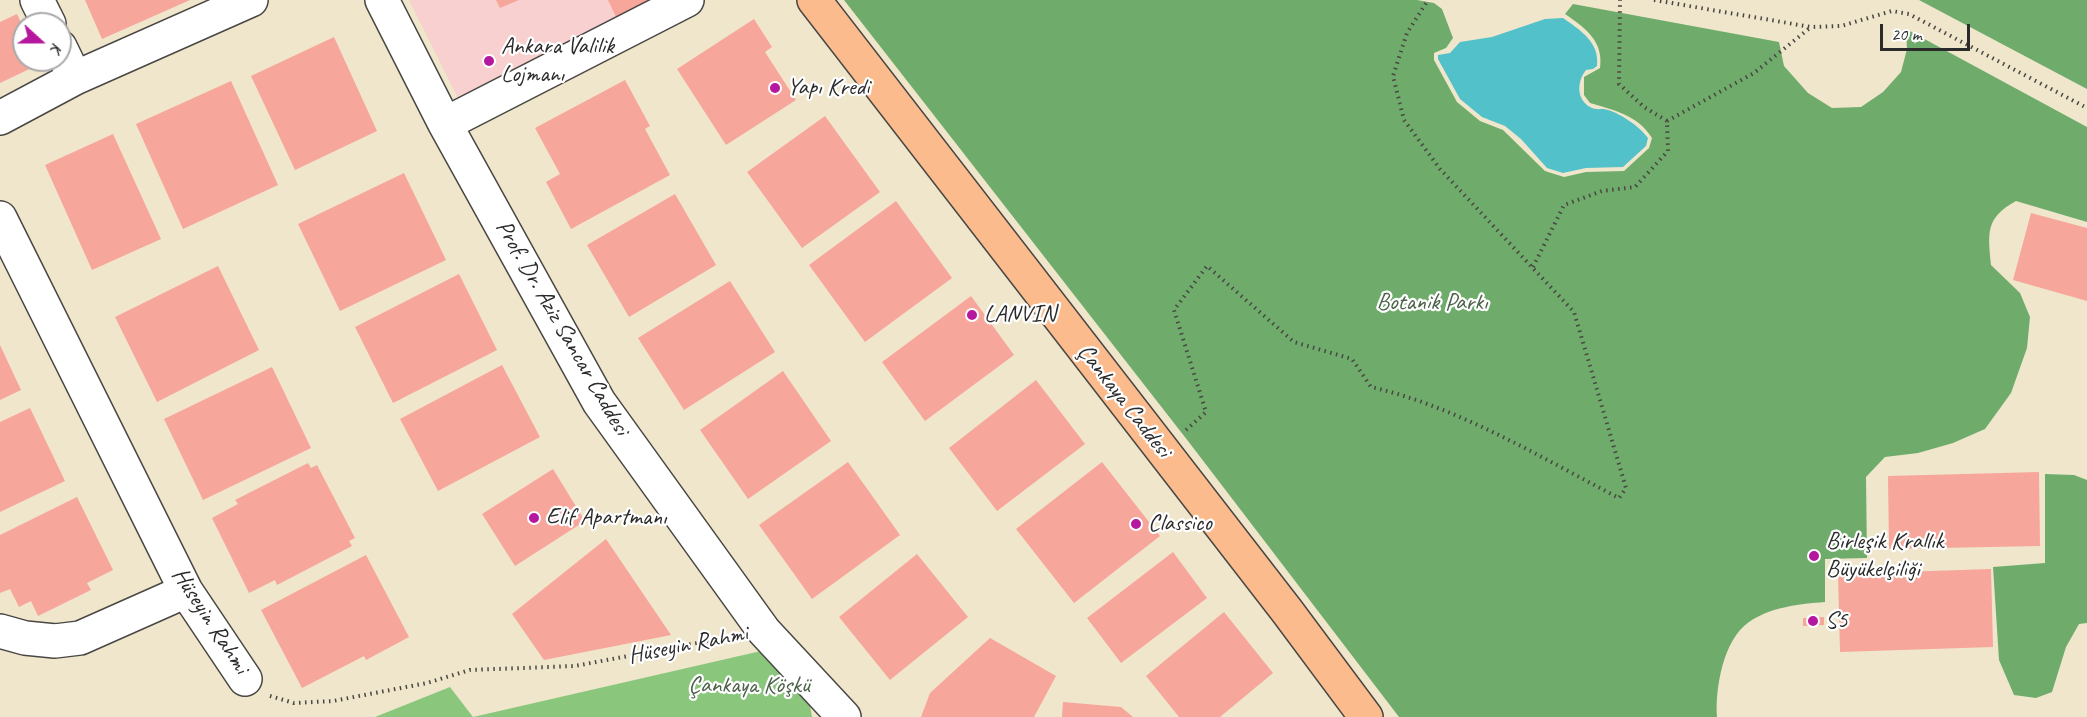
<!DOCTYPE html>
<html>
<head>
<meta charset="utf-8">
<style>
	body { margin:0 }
	#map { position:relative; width:2087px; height:717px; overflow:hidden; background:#f0e6cc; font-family:Caveat,sans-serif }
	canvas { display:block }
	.north { position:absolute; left:12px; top:12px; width:60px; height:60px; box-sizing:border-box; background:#fff; border:2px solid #aaa; border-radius:50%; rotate:111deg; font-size:16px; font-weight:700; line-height:24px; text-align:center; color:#2b2b2b }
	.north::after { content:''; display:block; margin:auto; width:21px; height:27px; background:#b5179e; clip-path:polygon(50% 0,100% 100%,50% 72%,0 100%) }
	.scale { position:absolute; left:1880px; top:24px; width:90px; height:27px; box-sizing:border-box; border:3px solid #2b2b2b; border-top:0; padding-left:8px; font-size:18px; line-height:21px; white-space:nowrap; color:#2b2b2b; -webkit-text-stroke:4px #fff; paint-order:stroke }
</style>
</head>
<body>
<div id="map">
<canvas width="2087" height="717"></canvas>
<div class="north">K</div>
<div class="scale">20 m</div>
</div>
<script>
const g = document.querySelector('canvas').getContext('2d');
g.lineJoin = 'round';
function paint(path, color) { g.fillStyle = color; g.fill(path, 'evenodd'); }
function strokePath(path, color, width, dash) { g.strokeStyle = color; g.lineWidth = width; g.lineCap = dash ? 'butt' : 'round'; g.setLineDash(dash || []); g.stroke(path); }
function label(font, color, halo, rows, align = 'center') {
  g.font = font + ' Caveat,sans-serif'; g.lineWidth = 4.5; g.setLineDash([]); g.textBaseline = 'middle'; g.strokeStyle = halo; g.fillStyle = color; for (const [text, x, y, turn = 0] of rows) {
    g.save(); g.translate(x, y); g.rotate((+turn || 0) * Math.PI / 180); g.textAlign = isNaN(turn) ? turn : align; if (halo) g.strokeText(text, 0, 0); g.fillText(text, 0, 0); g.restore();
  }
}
paint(new Path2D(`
	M409,0H658L460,102Z`), '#f7d0cf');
paint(new Path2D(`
	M761,651L810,705L812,717H375L450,687L473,717Z`), '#8ac77d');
paint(new Path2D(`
	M844,0H1417L1434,3L1442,9L1453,38L1446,48L1434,53V60L1457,102L1480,121L1503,130L1545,171L1564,177L1586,172L1624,171L1649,148L1652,138C1638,115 1613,110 1590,103L1584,95V77L1600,68C1604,41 1585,28 1565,14L1573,4L1779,42L1784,66L1808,93L1832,108L1861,107L1883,92L1901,72L1907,49L1906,29L2087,127V222L2016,201C1985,218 1988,233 1991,265L2020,293L2030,317L2027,348L2011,393L1985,429L1953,443L1918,453L1885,457L1866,477L1867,558L1825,559V602C1799,604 1771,607 1749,622C1723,640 1715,689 1717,717H1399L1188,441Z
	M1919,0H2087V89Z
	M2045,474L2074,475L2087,480V623L2079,624L2066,647L2052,692L2036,698L2014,695L1999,660L1993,567L2045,563Z`), '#6fac6c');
paint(new Path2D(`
	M1563,18C1580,30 1600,42 1597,66L1593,69L1586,70C1577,81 1576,99 1590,107C1595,110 1599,109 1604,109C1619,112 1639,126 1648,138L1646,146L1623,167L1586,168L1563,173L1547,168L1521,139L1505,126L1482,117L1460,99L1438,59V55L1450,53L1460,42L1492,37L1545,19Z`), '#53c1c9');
paint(new Path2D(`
	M85,0H190L102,39Z
	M496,0H519L500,8Z
	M608,0H658L617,19Z
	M17,14L24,29V60H39L40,64L0,83V22Z
	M754,19L772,47L765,52L796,100L726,145L677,69Z
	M334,37L377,131L295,170L251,76Z
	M625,80L650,126L645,129L670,175L571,229L546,182L560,174L535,128Z
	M231,81L278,185L183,229L136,124Z
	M825,116L880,192L802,248L747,172Z
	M113,134L161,239L92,270L45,165Z
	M404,173L446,260L340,311L298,224Z
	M675,194L716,265L629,317L587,245Z
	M896,201L952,278L865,342L809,265Z
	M2031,213L2087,228V301L2013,280Z
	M218,266L259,350L157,402L115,317Z
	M459,274L497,350L393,403L355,327Z
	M730,281L775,352L684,410L638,338Z
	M971,296L1014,355L925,421L882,362Z
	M0,345L21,390L0,400Z
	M502,365L540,437L438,491L400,419Z
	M272,367L311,448L203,500L164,419Z
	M783,371L831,441L748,499L700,430Z
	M1036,380L1085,444L997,511L949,448Z
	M30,408L65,481L0,512V422Z
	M848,462L900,535L812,599L759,525Z
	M1102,462L1160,536L1074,603L1016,529Z
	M308,463L311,468L317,465L355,538L349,541L352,546L277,585L275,580L249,593L212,518L238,504L235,500Z
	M553,469L585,521L515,566L482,514Z
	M2039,472L2040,546L1889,549L1888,476Z
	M77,497L113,570L87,583L91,590L38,616L31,601L19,607L10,589L0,593V535Z
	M606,539L671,635L544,660L512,614Z
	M1173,552L1207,598L1121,663L1087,618Z
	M917,554L968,617L890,680L839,617Z
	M366,555L409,637L366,660L364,656L302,688L261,610Z
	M1991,569L1993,647L1840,652L1838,574Z
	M1224,612L1273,673L1220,717H1179L1146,676Z
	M1824,617V625L1803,626V618Z
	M990,638L1056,676L1034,717H921L930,693Z
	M1063,702L1121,707L1133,717H1062Z`), '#f7a69b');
const street = new Path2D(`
	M37,0L49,24
	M382,0L445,124L599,402L764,631L844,717
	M60,47L75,78
	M0,118L75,78L251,0
	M445,124L687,0
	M0,218L186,591L245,679
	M0,631L25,638L55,641L80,638L186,591`);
const primary = new Path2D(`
	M814,0L1287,611L1366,717`);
strokePath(street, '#494743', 36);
strokePath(primary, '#494743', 36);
strokePath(new Path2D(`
	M1654,0L1811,27L1841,26L1892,11L1909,14L2087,108
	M1667,121L1754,73L1811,27
	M1533,267L1564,205L1602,191L1635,187L1668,151L1667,121L1644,107L1619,84L1620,0
	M1186,430L1206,412L1174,310L1207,266L1294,342L1352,359L1371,387C1458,407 1540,457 1619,498L1626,488L1574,312L1440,169L1404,120L1393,76L1407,33L1428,0
	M270,696L294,703L333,701L427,683L470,670L575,666L729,637`), '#494743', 4, [1.5, 4.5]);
strokePath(street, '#fff', 33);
strokePath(primary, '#fbbb8d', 33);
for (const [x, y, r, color] of [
	[489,61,6,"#b5179e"],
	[775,88,6,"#b5179e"],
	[972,315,6,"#b5179e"],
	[534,518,6,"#b5179e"],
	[1136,524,6,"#b5179e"],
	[1814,556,6,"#b5179e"],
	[1813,621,6,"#b5179e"]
]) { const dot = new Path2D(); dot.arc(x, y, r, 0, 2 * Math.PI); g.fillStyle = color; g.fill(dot); strokePath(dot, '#fff', 2); }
label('24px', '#2b2b2b', '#fff', [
	["Ankara Valilik",501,47],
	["Lojmanı",501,75],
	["Yapı Kredi",787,88],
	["LANVIN",984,315],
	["Elif Apartmanı",546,518],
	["Classico",1148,524],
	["Birleşik Krallık",1826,542],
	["Büyükelçiliği",1826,570],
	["S5",1825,621]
], 'left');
label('24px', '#4c6248', '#fff', [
	["Botanik Parkı",1432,303],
	["Çankaya Köşkü",749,686]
]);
label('24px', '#2b2b2b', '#fff', [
	["Prof. Dr. Aziz Sancar Caddesi",562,328,60],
	["Çankaya Caddesi",1124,401,52],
	["Hüseyin Rahmi",210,621,57],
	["Hüseyin Rahmi",688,645,-11]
]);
</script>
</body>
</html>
